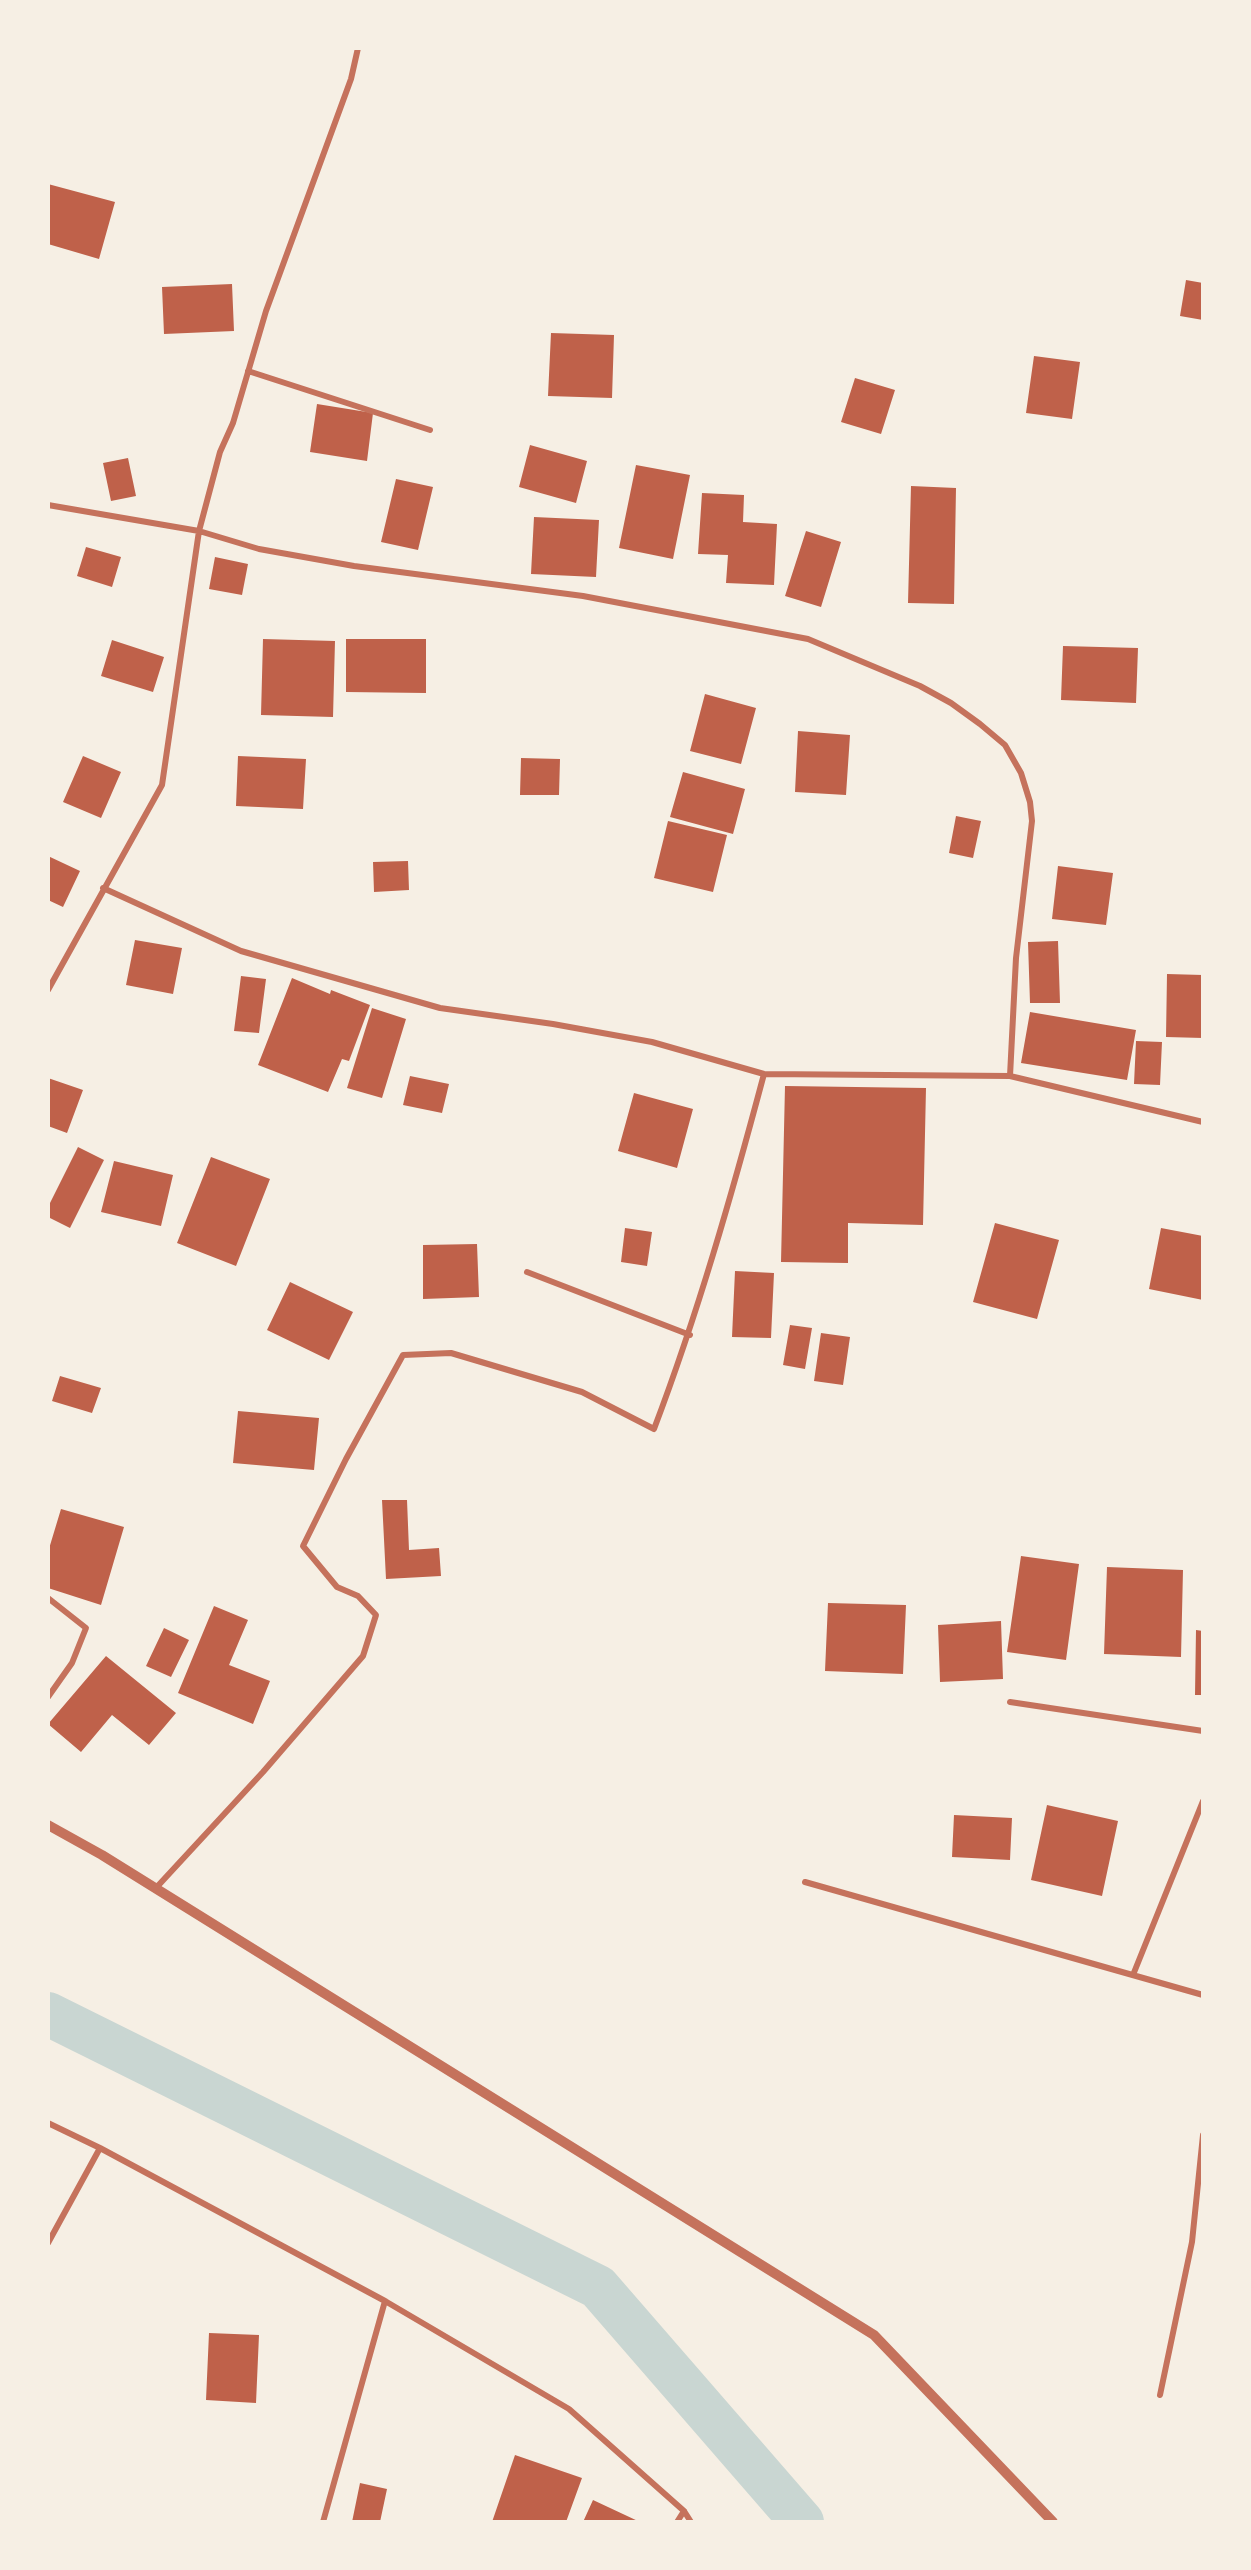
<!DOCTYPE html>
<html>
<head>
<meta charset="utf-8">
<style>
	body { margin:0 }
	#map { position:relative; width:1251px; height:2570px; overflow:hidden; background:#f6efe4; font-family:Helvetica,sans-serif }
	canvas { display:block }
	.frame { position:absolute; inset:0; border:50px solid #f6efe4; pointer-events:none }
</style>
</head>
<body>
<div id="map">
<canvas width="1251" height="2570"></canvas>
<div class="frame"></div>
</div>
<script>
const g = document.querySelector('canvas').getContext('2d');
g.lineJoin = 'round';
function strokePath(path, color, width, dash) { g.strokeStyle = color; g.lineWidth = width; g.lineCap = dash ? 'butt' : 'round'; g.setLineDash(dash || []); g.stroke(path); }
function paint(path, color) { g.fillStyle = color; g.fill(path, 'evenodd'); }
strokePath(new Path2D(`
	M48,2014L598,2287L802,2522`), '#c9d6d2', 44);
paint(new Path2D(`
	M48,184L115,202L99,259L48,244Z
	M1186,280L1203,283V320L1180,316Z
	M232,284L234,331L164,334L162,287Z
	M551,333L614,335L612,398L548,396Z
	M1034,356L1080,362L1072,419L1026,413Z
	M855,378L895,390L881,434L841,422Z
	M317,404L373,413L367,461L310,452Z
	M530,445L587,461L576,503L519,487Z
	M128,458L136,496L111,501L103,463Z
	M636,465L690,475L673,559L619,548Z
	M396,479L433,487L418,550L381,542Z
	M911,486L956,488L954,604L908,603Z
	M702,493L744,495L743,522L777,524L774,585L726,583L728,555L698,554Z
	M534,517L599,520L596,577L531,574Z
	M806,531L841,542L821,607L785,596Z
	M86,547L121,557L112,587L77,576Z
	M215,557L248,564L242,595L209,589Z
	M263,639L335,641L333,717L261,715Z
	M346,639H426V693L346,692Z
	M112,640L164,657L153,692L101,676Z
	M1063,646L1138,648L1136,703L1061,700Z
	M705,694L756,708L741,764L690,751Z
	M798,731L850,735L846,795L795,792Z
	M83,756L121,772L101,818L63,802Z
	M238,756L306,759L303,809L236,806Z
	M521,758L560,759L559,795H520Z
	M683,772L745,789L733,834L670,817Z
	M956,816L981,821L973,858L949,853Z
	M668,821L727,835L713,892L654,878Z
	M48,856L80,871L63,907L48,900Z
	M408,861L409,890L374,892L373,862Z
	M1058,866L1113,873L1106,925L1052,919Z
	M135,940L182,948L173,994L126,985Z
	M1058,941L1060,1003H1030L1028,942Z
	M1167,974L1203,975V1038L1166,1037Z
	M241,976L266,979L259,1033L234,1031Z
	M292,978L330,994L331,990L370,1005L349,1061L342,1059L328,1092L258,1065Z
	M372,1008L406,1019L382,1098L347,1088Z
	M1030,1012L1136,1030L1127,1080L1021,1063Z
	M1136,1041L1162,1042L1160,1085L1134,1084Z
	M410,1076L449,1084L442,1113L403,1105Z
	M48,1078L83,1090L67,1133L48,1126Z
	M785,1086L926,1088L923,1225L848,1223V1263L781,1262Z
	M634,1093L693,1109L677,1168L618,1151Z
	M78,1147L104,1160L70,1228L48,1217V1207Z
	M211,1157L270,1179L236,1266L177,1243Z
	M114,1161L173,1175L161,1226L101,1212Z
	M995,1223L1059,1240L1037,1319L973,1302Z
	M625,1228L652,1232L647,1266L621,1262Z
	M1161,1228L1203,1236V1300L1149,1289Z
	M477,1244L479,1297L423,1299V1245Z
	M735,1271L774,1273L771,1338L732,1337Z
	M290,1282L353,1312L329,1360L267,1330Z
	M790,1325L812,1328L805,1369L783,1365Z
	M821,1333L850,1337L843,1385L814,1381Z
	M60,1376L101,1388L92,1413L52,1401Z
	M238,1411L319,1418L314,1470L233,1463Z
	M382,1500H407L409,1550L439,1548L441,1576L386,1579Z
	M61,1509L124,1527L101,1605L48,1588V1552Z
	M1021,1556L1079,1564L1066,1660L1007,1652Z
	M1107,1567L1183,1570L1181,1657L1104,1654Z
	M828,1603L906,1605L903,1674L825,1671Z
	M214,1606L248,1620L229,1665L270,1681L253,1724L178,1693Z
	M1001,1621L1003,1679L940,1682L938,1625Z
	M164,1628L189,1640L171,1677L146,1666Z
	M1196,1630L1203,1631V1695H1195Z
	M106,1656L176,1713L149,1745L112,1715L81,1752L48,1724Z
	M1047,1805L1118,1821L1102,1896L1031,1880Z
	M954,1815L1012,1818L1010,1860L952,1857Z
	M209,2333L259,2335L256,2403L206,2400Z
	M515,2455L582,2478L566,2522H492Z
	M360,2483L387,2489L380,2522H352Z
	M593,2500L640,2522H583Z`), '#bf614a');
strokePath(new Path2D(`
	M248,371L430,430
	M48,505L199,531L259,549L354,566L583,596L808,639L920,686L951,703L980,724L1005,745L1021,773L1030,802L1032,821L1016,958L1010,1076
	M103,888L241,951L440,1008L553,1024L652,1042L764,1074L1010,1076L1203,1122
	M48,990L162,785L199,531L220,452L233,423L266,311L351,79L358,48
	M527,1272L690,1335
	M48,1598L86,1628L72,1663L48,1697
	M1010,1702L1203,1731
	M805,1882L1203,1995
	M155,1889L263,1772L363,1656L376,1615L358,1596L337,1587L303,1546L346,1459L403,1355L451,1353L582,1392L654,1429C698,1313 732,1194 764,1074
	M1133,1975L1203,1801
	M48,2123L100,2148L385,2301L569,2409L684,2511L691,2522
	M48,2243L100,2148
	M1160,2395L1192,2242L1203,2135
	M323,2522L385,2301
	M677,2522L684,2511`), '#c5725c', 6);
strokePath(new Path2D(`
	M48,1825L102,1855L874,2335L1053,2522`), '#c5725c', 10);
</script>
</body>
</html>
